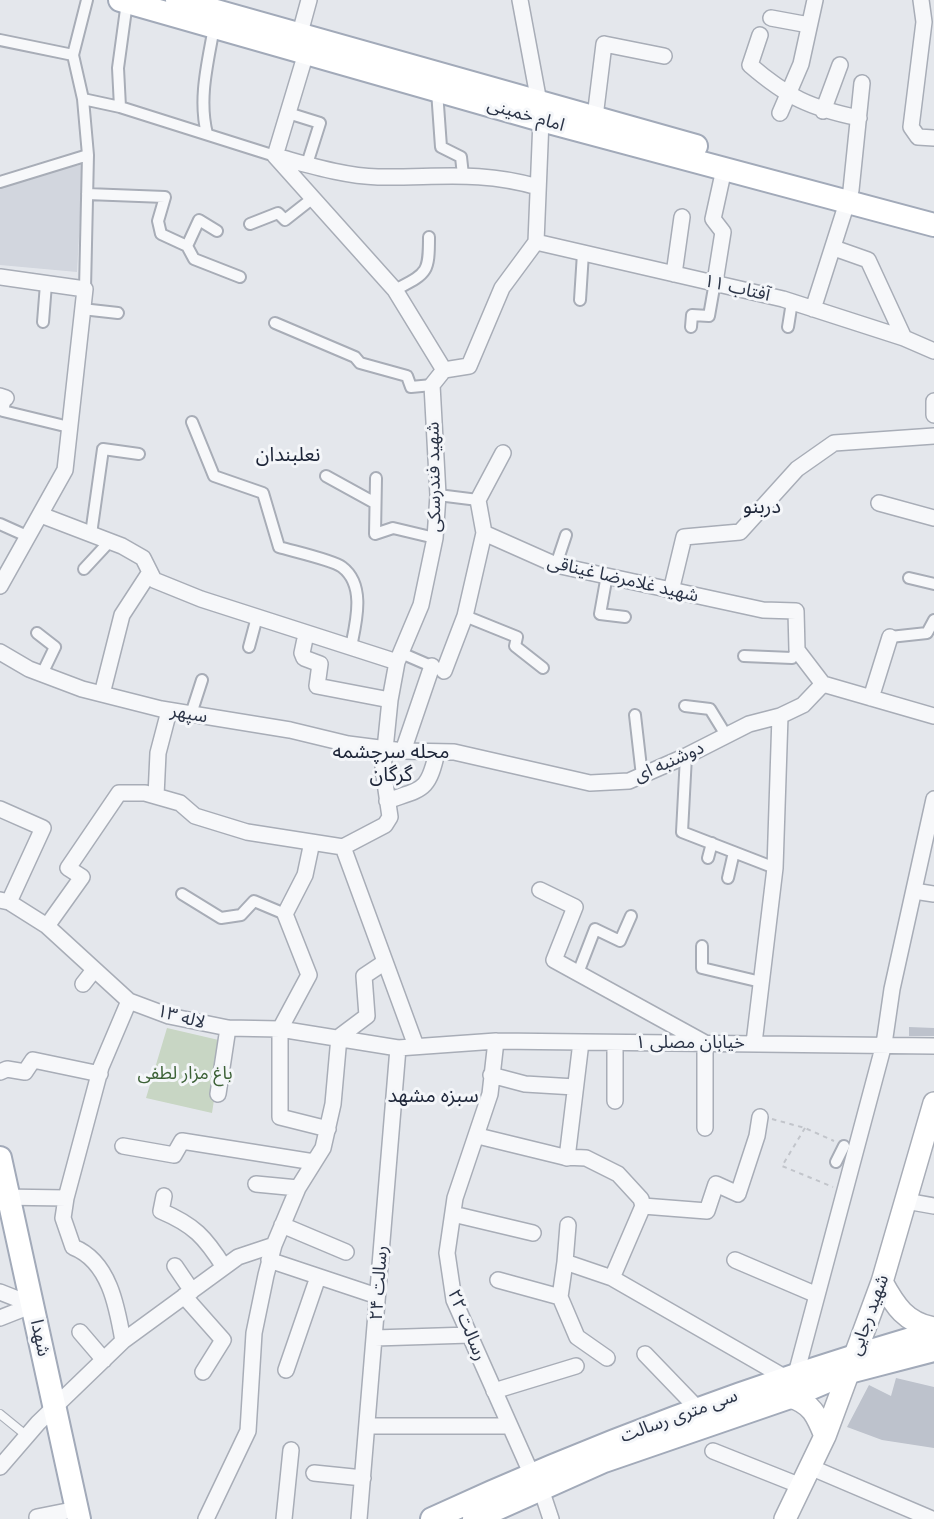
<!DOCTYPE html>
<html>
<head>
<meta charset="utf-8">
<style>
	body { margin:0 }
	canvas { display:block; background:#e4e7ec }
</style>
</head>
<body>
<canvas width="934" height="1519"></canvas>
<script>
const g = document.querySelector('canvas').getContext('2d');
g.lineJoin = 'round';
function paint(path, color) { g.fillStyle = color; g.fill(path, 'evenodd'); }
function strokePath(path, color, width, dash) { g.strokeStyle = color; g.lineWidth = width; g.lineCap = dash ? 'butt' : 'round'; g.setLineDash(dash || []); g.stroke(path); }
function label(font, color, halo, rows, align = 'center') {
  g.font = font + ' Raleway,"Noto Sans Arabic",sans-serif'; g.lineWidth = 6; g.setLineDash([]); g.textBaseline = 'middle'; g.strokeStyle = halo; g.fillStyle = color; for (const [text, x, y, turn = 0] of rows) {
    g.save(); g.translate(x, y); g.rotate((+turn || 0) * Math.PI / 180); g.textAlign = isNaN(turn) ? turn : align; if (halo) g.strokeText(text, 0, 0); g.fillText(text, 0, 0); g.restore();
  }
}
paint(new Path2D(`
	M83,164L77,272L0,265V185Z`), '#d2d6de');
paint(new Path2D(`
	M167,1028L223,1041L212,1113L146,1098Z`), '#c8d6c4');
paint(new Path2D(`
	M909,1027L934,1028V1036H909Z
	M896,1378L934,1387V1448L882,1440L847,1427L869,1385L891,1396Z`), '#bdc2cc');
const service = new Path2D(`
	M0,1414L27,1436`);
const pedestrian = new Path2D(`
	M0,40L73,55
	M437,91L441,147L461,157L463,175
	M83,99L120,107L275,156
	M120,107L118,68L127,2
	M288,113L320,123L307,164
	M207,134C198,98 208,62 214,27
	M0,182L88,155
	M87,194L165,197L158,221L161,234L187,246L194,259L240,277
	M250,224L278,213L285,220L313,198
	M187,246L199,220L217,231
	M85,289L88,155L83,99L73,55L87,0
	M395,290C427,273 429,274 429,237
	M580,300L583,253
	M82,309L118,313
	M43,322L46,284
	M275,323L355,357L360,363L407,376L411,387L432,385
	M691,327L692,315L709,316L715,282
	M788,327L792,302
	M6,398L3,411L69,427
	M192,422L214,476L263,493L279,547C292,551 333,560 342,567C366,585 356,622 351,647
	M326,476L375,503
	M376,478L375,534L393,528L435,538
	M438,495L478,500
	M0,524L29,537
	M91,534L103,449L139,454
	M556,565L566,535
	M84,569L110,541
	M607,575L600,614L625,617
	M909,578L934,584
	M465,616L517,637L515,646L543,668
	M37,633L55,647L42,674
	M890,637L927,633L934,620
	M249,647L257,617
	M401,653L438,669
	M744,656L792,658L797,650
	M685,706L710,709L726,735
	M191,714L202,680
	M635,715L642,776
	M686,756L682,832L775,868
	M708,858L712,843
	M728,878L734,852
	M182,894L221,918L241,915L254,901L285,914
	M702,946V968L761,982
	M578,973L595,929L620,941L631,916
	M836,1162L844,1146`);
const minor = new Path2D(`
	M520,0L539,102
	M921,0L924,22L911,127L918,137L934,138
	M771,18L809,25
	M300,33L309,0
	M760,35L750,65C787,97 810,108 859,118
	M823,111L840,65
	M780,113L801,64L815,0
	M595,117L604,44L664,56
	M275,156L395,290L444,370
	M275,156C309,165 344,176 378,177C437,178 479,170 538,187
	M275,156L306,53
	M536,242L783,299L904,338L934,351
	M536,242L541,120
	M834,248L868,260L904,338
	M674,274L682,217
	M0,277L85,289L65,470L0,586
	M715,282L723,232L713,219L724,169
	M813,309L851,190L862,83
	M0,396L6,398
	M934,401V415
	M503,453L478,500L484,533L556,565L763,610L796,611L797,650L823,684
	M879,503L934,518
	M41,515L122,546L143,558L154,580L201,599L397,662
	M671,591L684,537L740,532L797,469L834,443L934,436
	M306,634L302,653L304,658L320,664L317,686L390,700
	M0,652L29,669L82,689L161,709L290,730L348,744L403,751L454,752L590,783L629,781L686,756L749,724L780,716L803,705L823,684L934,716
	M444,671L465,616L484,533
	M102,694L122,615L150,572
	M871,698L890,637
	M403,751L432,666
	M156,796L158,753L169,711
	M387,801C423,788 428,792 437,752
	M0,809L43,828L9,902
	M312,842L305,875L285,914L309,975L280,1029V1117L328,1129
	M343,847L385,825L390,817L383,769L390,700L397,662L421,605L435,538L438,495L432,385L444,370L469,366L502,288L536,242
	M343,847L416,1046
	M540,890L575,907L554,960L705,1043V1128
	M914,891L934,894
	M0,900L9,902L47,926L129,1001L169,1016L228,1028L280,1029L398,1048L496,1041L934,1046
	M47,926L82,877L68,868L119,793H145L180,803L195,816L247,832L343,847
	M83,984L94,970
	M496,1041L490,1094L455,1198L447,1253L454,1300L531,1473
	M615,1043V1101
	M754,1043L775,868L780,716
	M0,1072L7,1069L25,1072L33,1060L100,1074
	M491,1075L525,1084L575,1087
	M218,1094L228,1028
	M478,1136L564,1157L586,1158L618,1174L641,1199L643,1206
	M123,1146L174,1155L182,1141L314,1162
	M567,1158L581,1042
	M256,1184L298,1188
	M164,1196L161,1211C194,1225 205,1237 224,1267
	M0,1197L66,1198
	M906,1201L934,1206
	M643,1206L707,1211L716,1184L738,1194L757,1136L760,1117
	M453,1214L533,1233
	M282,1225L346,1252
	M568,1225L565,1262L612,1278L786,1378
	M269,1260L377,1296
	M735,1260L817,1295
	M565,1262L560,1297L577,1337L607,1358
	M175,1266L192,1291
	M612,1278L643,1206
	M498,1280L560,1297
	M0,1292L33,1305
	M184,1296L223,1340L203,1372
	M0,1318L33,1305
	M80,1332L104,1360
	M375,1338L470,1335
	M123,1341C117,1306 109,1261 73,1247L63,1218L66,1198L101,1067L129,1001
	M645,1354L698,1409
	M286,1370L318,1277
	M796,1374L884,1044L892,989L934,799
	M494,1391L576,1366
	M368,1426H508
	M713,1451L801,1486
	M0,1467L38,1423L123,1341L238,1257L274,1245
	M810,1467L932,1519
	M314,1473L363,1478
	M541,1489L551,1519
	M37,1517L77,1509
	M206,1519L248,1431L254,1333L266,1275L274,1245L298,1188L323,1148L333,1104L339,1037L367,1016L364,976L385,962
	M284,1519L291,1450
	M359,1519L398,1048`);
const secondary = new Path2D(`
	M882,1282C895,1306 906,1323 934,1328
	M790,1397C812,1403 817,1416 825,1436
	M785,1519L825,1436L882,1282L934,1103`);
const primary = new Path2D(`
	M120,0L541,120L934,225
	M177,0L696,146
	M0,1158L79,1519
	M432,1519C594,1444 762,1382 934,1332
	M474,1519L604,1461L790,1397L849,1372L934,1350`);
strokePath(service, '#a8adb7', 10);
strokePath(pedestrian, '#a8adb7', 14);
strokePath(minor, '#a8adb7', 18);
strokePath(secondary, '#a8adb7', 24);
strokePath(primary, '#a2aab9', 26);
strokePath(new Path2D(`
	M772,1119L805,1128L834,1141
	M805,1128L782,1166L833,1187`), '#c2c5cb', 2, [4.5, 4.5]);
strokePath(service, '#f7f8fa', 8);
strokePath(pedestrian, '#f7f8fa', 10);
strokePath(minor, '#f7f8fa', 15);
strokePath(secondary, '#fff', 21);
strokePath(primary, '#fff', 22);
label('18px', '#2a3346', '#f4f6f9', [
	["امام خمینی",526,115,16],
	["آفتاب ۱۱",737,288,13],
	["شهید فندرسکی",434,477,-91],
	["شهید غلامرضا غیناقی",623,579,13],
	["سپهر",189,714,10],
	["دوشنبه ای",669,762,-24],
	["لاله ۱۳",181,1017,15],
	["خیابان مصلی ۱",690,1043],
	["۲۴ رسالت",379,1283,-86],
	["شهید رجایی",869,1315,-70],
	["۲۲ رسالت",467,1325,68],
	["شهدا",40,1338,78],
	["سی متری رسالت",679,1416,-20]
]);
label('18px', '#3d6237', '#f4f6f9', [
	["باغ مزار لطفی",185,1074]
]);
label('20px', '#1c2437', '#f4f6f9', [
	["نعلبندان",288,455],
	["دربنو",762,507],
	["محله سرچشمه",391,752],
	["گرگان",391,775],
	["سبزه مشهد",433,1096]
]);
</script>
</body>
</html>
